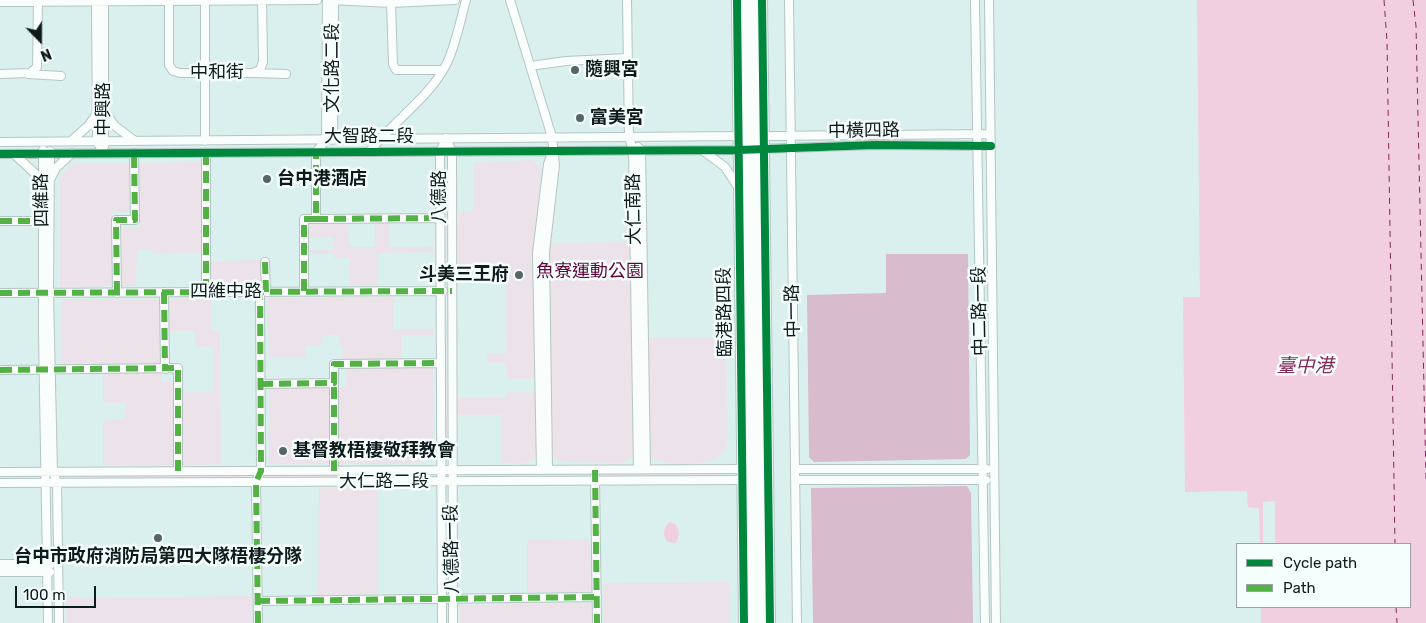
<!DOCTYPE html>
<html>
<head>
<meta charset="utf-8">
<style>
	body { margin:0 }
	#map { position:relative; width:1426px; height:623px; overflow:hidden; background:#daf0ee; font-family:Rubik,sans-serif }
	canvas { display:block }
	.legend { position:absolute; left:1236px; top:543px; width:175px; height:65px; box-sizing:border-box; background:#f6fefd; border:1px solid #99a3a2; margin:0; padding:6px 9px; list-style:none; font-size:15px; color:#0d1b1a }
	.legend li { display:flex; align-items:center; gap:10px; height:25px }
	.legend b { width:25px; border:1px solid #99a3a2 }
	.north { position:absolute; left:15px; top:15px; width:50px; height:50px; -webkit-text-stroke:4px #f6fefd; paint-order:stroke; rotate:158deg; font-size:14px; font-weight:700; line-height:20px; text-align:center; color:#0d1b1a }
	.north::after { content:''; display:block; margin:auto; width:18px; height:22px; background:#0d1b1a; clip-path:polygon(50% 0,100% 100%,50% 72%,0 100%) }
	.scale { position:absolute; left:15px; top:586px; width:81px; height:22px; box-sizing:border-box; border:2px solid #0d1b1a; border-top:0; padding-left:6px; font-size:15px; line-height:18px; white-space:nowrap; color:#0d1b1a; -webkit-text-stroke:4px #f6fefd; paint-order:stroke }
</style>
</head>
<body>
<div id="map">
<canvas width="1426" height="623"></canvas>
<ul class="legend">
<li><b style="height:6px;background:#00873e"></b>Cycle path</li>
<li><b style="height:6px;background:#54b145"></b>Path</li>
</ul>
<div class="north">N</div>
<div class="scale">100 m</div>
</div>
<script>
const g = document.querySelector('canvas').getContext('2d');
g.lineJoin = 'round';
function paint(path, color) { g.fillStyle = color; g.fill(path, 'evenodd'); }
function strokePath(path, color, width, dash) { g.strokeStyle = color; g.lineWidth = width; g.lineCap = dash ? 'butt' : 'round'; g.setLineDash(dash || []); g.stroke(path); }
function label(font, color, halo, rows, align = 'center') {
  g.font = font + ' Rubik,"Noto Sans TC",sans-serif'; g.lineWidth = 5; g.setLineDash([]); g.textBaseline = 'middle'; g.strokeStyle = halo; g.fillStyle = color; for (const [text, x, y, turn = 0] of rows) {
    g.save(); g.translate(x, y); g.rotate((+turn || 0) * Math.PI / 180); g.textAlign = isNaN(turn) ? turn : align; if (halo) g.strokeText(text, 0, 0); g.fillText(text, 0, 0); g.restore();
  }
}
paint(new Path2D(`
	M531,160L539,164L542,171L533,251L535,379H507L506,363H487V353H506L505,269H458V211H473V163Z
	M201,162V253L153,254V250H137L136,286H121L120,228L139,227L138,163Z
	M79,163H130L131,212H112L113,286L60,287V177L69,166Z
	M445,176H447L446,280L445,279Z
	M308,223H348L349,244L352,247H375V223H390V247H430L433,244V255L430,252L378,253V285H350L349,258H333V254H309L308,250H333V238H309Z
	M630,242L633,455L629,460L622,463L559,462L554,458L552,452L550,243Z
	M263,260V286H211V261Z
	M393,297V329H430L433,326V337L430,335H401V359L343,360V348L340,347L339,335H324L322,338V346H306V358H269L268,298Z
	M211,298V330L220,331L221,462L224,464L182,465V392H214V350L211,347H195V331H168V299Z
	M61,299H160L161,365H61Z
	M446,300L447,453H445V301Z
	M648,337H726L728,440C726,448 723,455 715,459C705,465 658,466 651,457Z
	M433,367V444L427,458L415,464H339L338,387H346V368Z
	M103,373H161V381H174V465H103V421L125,419V403H103Z
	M330,387L331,464H269V388Z
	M507,392H535L536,453C532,467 515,463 502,463V415H458V397H507Z
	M584,474V477H471V475Z
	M606,474H720V476H606Z
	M245,475V478H77V476Z
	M268,475H420V477L268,478Z
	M319,488H378V594L318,595Z
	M590,539L591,591L527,592V540Z
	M729,582L730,623H603V583Z
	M252,596V623H66V598Z
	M591,603V623H460V605Z`), '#ece2e9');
paint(new Path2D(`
	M886,254H968L970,455L966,459L814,462L809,457L807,295L886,293Z
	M967,486L971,493L973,623H813L811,488Z`), '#d8bbcd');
paint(new Path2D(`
	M1197,0H1426V623H1261V607H1410V544H1260L1259,508L1248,507L1247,491L1185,492L1183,297H1200Z
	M669,522L675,524C680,530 680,537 675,543L668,542C661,535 664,528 669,522Z`), '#f2cee1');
paint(new Path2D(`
	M1275,501V544H1263V502Z`), '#daf0ee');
strokePath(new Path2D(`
	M1384,0L1387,41L1395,544
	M1413,0L1416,26L1426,479
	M1396,607L1397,623`), '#7f2b59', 1, [6, 5]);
const minor = new Path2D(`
	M96,0L97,141L103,153
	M169,0V65L173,71L180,73H252L260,70L263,62L262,0
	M205,0V141
	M329,0L391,3L455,0
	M510,0L552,137L555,165L545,252L548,470
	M627,0L629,137L633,150L638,469
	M789,0L797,623
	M975,0L985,623
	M989,0L996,623
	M0,2L317,0
	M391,3L393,64L396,70H442
	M530,66L566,61L628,58
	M253,73L286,74
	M0,74L30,73L37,67L38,0
	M28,74L61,76
	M105,112L115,126L135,141
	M760,136L990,134
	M446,138L452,152L453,623
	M333,140L334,0
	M71,141L88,126L98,112
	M0,142L743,136
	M104,146V0
	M638,147L641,150L646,469
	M760,149L874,145L991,146
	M43,150V334L48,623
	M702,150L725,167L738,187
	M50,151L49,292L53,472L57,483L59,623
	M316,152L326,140L327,0
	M369,152C393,121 437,92 450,56C457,38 461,18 466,0
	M206,153V292
	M0,154L744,150
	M14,154L42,180
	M51,178L56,168L72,153
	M316,219L440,218
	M0,221H42L44,219
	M265,262L266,292
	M304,291V219H316V152
	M164,292L165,369
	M0,293L443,291
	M117,293L116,220H135L134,153
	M0,370L178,368V471
	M261,384L334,383V364L440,363
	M796,469H987
	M541,470L537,253L548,164L552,153
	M334,471V383
	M0,472L745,469
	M595,477L597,623
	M796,480H986
	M0,483L745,480
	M0,564H51
	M0,572H50
	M258,601L597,597
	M258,623L256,482L261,471L260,292
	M442,623L440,152L446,138`);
const major = new Path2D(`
	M737,0L744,623
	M745,0L753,623
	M754,0L761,623
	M762,0L770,623`);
strokePath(minor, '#b5c5c4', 10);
strokePath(major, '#b5c5c4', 12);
strokePath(minor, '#f9fdfc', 8);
strokePath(major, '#f9fdfc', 10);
strokePath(new Path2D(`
	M206,153V292
	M316,219L440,218
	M0,221H42L49,214
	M265,262L266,292
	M304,291V219H316V152
	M164,292L165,369
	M0,293L452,291
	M117,293L116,220H135L134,153
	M0,370L178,368V471
	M261,384L334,383V364L440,363
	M595,470L597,623
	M334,471V383
	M258,601L597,597
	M258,623L256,482L261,471L260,292`), '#54b145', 6, [12, 6]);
strokePath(new Path2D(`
	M737,0L744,623
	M762,0L770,623
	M0,154L739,150L874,145L991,146`), '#00873e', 8);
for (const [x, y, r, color] of [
	[575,70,5,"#556664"],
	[580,118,5,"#556664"],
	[267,179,5,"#556664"],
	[519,275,5,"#556664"],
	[283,451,5,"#556664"],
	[158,538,5,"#556664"]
]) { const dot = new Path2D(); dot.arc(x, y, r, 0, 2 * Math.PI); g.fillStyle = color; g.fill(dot); strokePath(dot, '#f6fefd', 2); }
label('18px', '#0d1b1a', '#f6fefd', [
	["文化路二段",333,68,-90],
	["中和街",217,73],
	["中興路",104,109,-90],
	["中橫四路",864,131,-1],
	["大智路二段",369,137],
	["八德路",440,197,-90],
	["四維路",42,200,-91],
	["大仁南路",634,209,-91],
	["四維中路",226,292],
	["中一路",793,311,-91],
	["中二路一段",980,311,-91],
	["臨港路四段",725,312,-91],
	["大仁路二段",384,482],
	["八德路一段",452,549,-91]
]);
label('bold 18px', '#0d1b1a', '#f6fefd', [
	["隨興宮",585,70],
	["富美宮",590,118],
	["台中港酒店",277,179],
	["斗美三王府",509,275,"right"],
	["基督教梧棲敬拜教會",293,451],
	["台中市政府消防局第四大隊梧棲分隊",158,557,"center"]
], 'left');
label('18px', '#5d073c', '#f6fefd', [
	["魚寮運動公園",590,272]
]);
label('italic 19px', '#7f2b59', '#f6fefd', [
	["臺中港",1305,367]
]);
</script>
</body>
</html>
